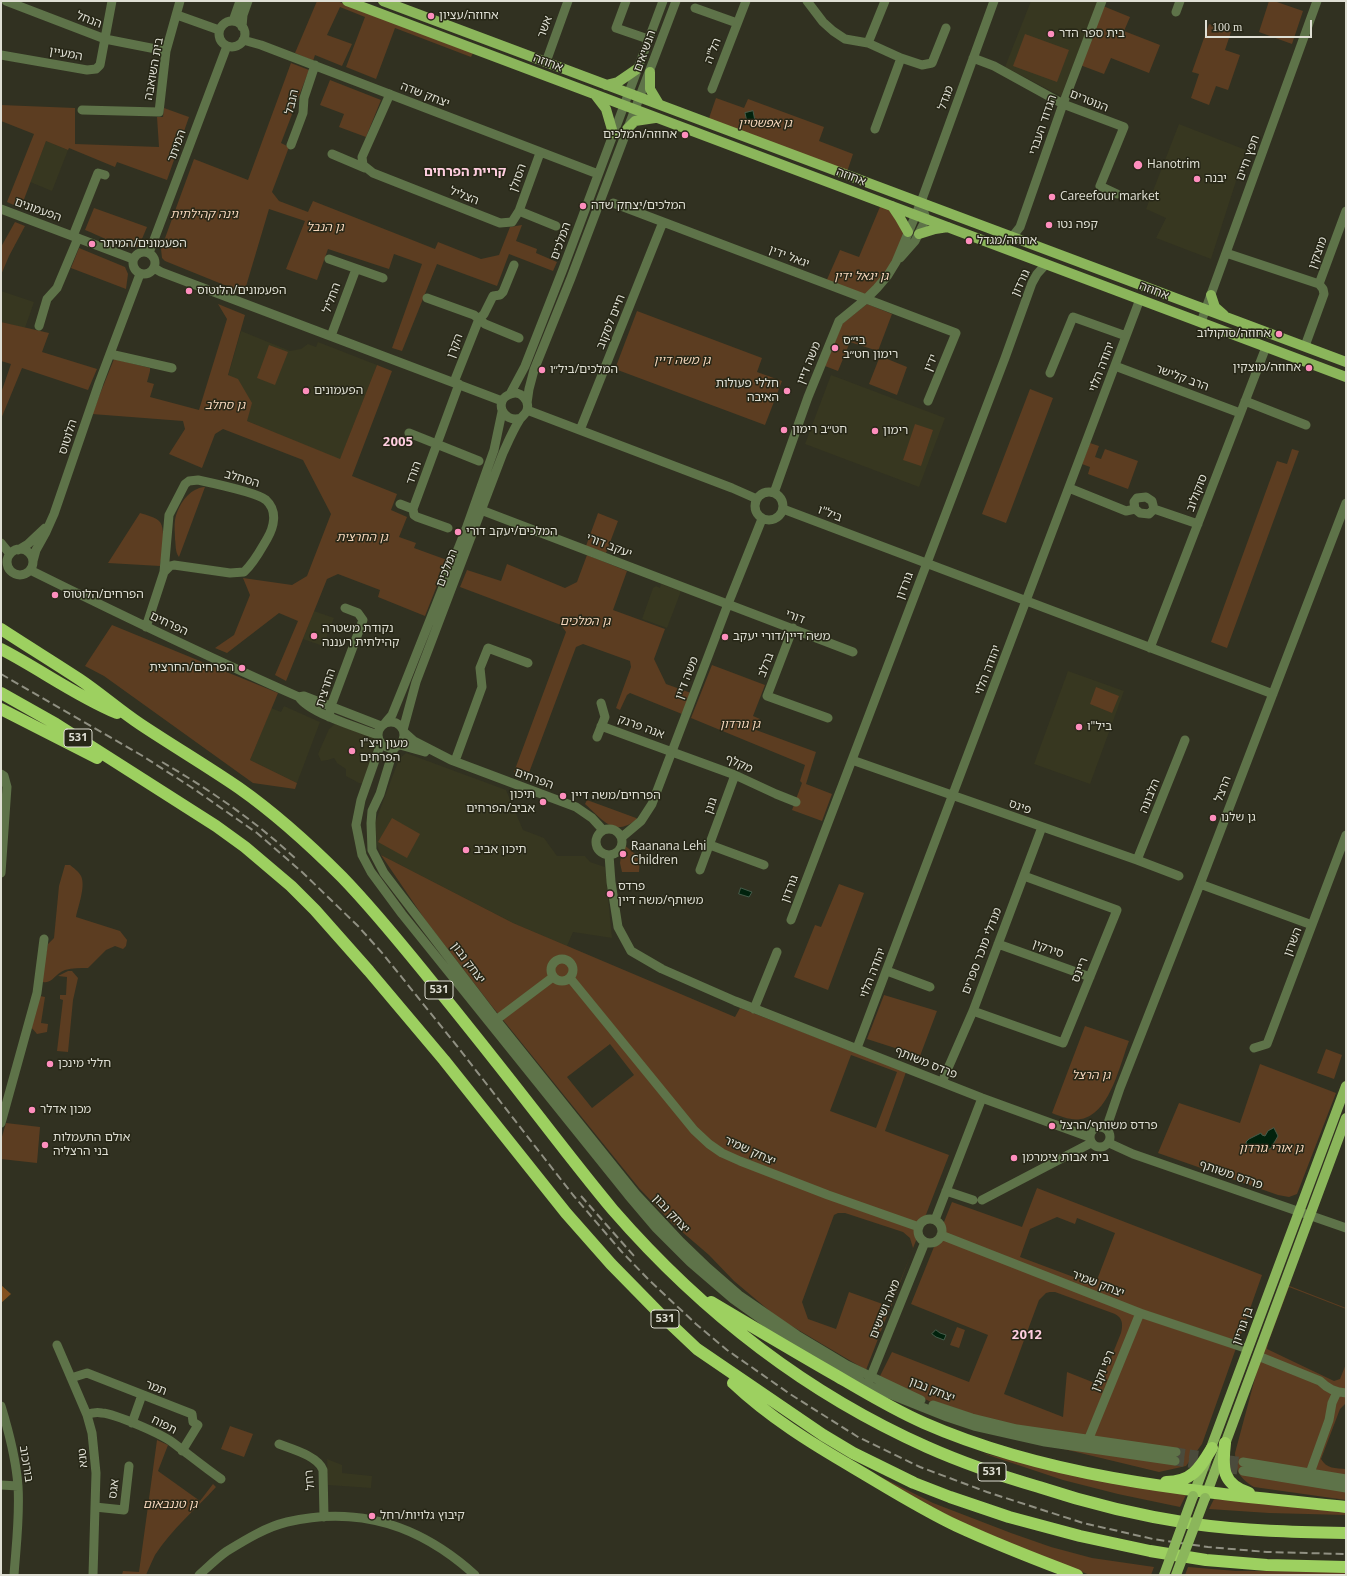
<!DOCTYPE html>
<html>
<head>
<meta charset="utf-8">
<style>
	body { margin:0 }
	#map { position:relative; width:1347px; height:1576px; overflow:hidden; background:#313121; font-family:Georgia,serif }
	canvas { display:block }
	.frame { position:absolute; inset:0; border:2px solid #dfdfd4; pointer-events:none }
	.scale { position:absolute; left:1205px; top:20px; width:107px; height:18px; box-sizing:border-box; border:2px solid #dfdfd4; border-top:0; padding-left:5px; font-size:12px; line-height:14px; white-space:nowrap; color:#dfdfd4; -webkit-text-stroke:3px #272717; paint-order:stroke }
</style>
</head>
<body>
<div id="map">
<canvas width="1347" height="1576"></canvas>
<div class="frame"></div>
<div class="scale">100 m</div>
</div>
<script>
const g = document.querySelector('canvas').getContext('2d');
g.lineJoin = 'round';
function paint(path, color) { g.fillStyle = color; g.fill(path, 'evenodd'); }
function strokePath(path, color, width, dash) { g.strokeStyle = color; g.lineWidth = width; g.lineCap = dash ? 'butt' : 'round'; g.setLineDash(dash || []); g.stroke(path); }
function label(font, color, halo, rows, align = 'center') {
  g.font = font + ' Georgia,"Noto Sans Hebrew",serif'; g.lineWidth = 3; g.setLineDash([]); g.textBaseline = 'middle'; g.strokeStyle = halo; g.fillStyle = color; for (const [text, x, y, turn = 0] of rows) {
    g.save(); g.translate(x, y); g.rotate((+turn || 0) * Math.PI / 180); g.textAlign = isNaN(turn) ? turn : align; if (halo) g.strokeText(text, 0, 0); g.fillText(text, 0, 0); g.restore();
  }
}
paint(new Path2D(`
	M1031,1H1098L1061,96L1005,67Z
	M1179,124L1246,150L1211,259L1156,238L1166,218L1146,209Z
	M46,141L68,150L52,191L30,182Z
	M1,291L34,302L25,328L1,322Z
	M241,331L290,351L301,349L308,344L316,347L318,342L377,365L340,460L247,421L228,376Z
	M831,375L945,418L919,487L805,444Z
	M661,584L681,591L667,628L642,619L653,588L656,586L660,588Z
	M314,611L334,618L323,646L303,639Z
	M1068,671L1124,691L1090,784L1034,764Z
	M284,706L320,722L297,783L250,760L271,708L281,712Z
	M335,724L374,738L376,744L363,784L359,783L346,776V769L337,763L334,758L328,760L321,761L318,754L329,729Z
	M406,753L506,790L523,830L544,838L557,856H585L590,862L605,867L612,938L573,932L567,946L513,923L381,855L377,845L375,823L399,759Z
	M327,1459L342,1465V1473L372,1476L371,1488L328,1485Z`), '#373720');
paint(new Path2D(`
	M317,1H337L473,53L471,57L395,28L376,79L346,67L365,17L340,7L327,35L352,44L342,66L315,55L313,61L295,53Z
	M1269,1H1274L1303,11L1292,44L1259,32Z
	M1103,6L1130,17L1124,31L1160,45L1149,73L1111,58L1104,74L1080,65Z
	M1209,24L1231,32L1225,50L1240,55L1228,90L1216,86L1209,105L1191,98L1199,74L1192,72Z
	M1025,34L1069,50L1057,82L1013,66Z
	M291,63L309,70L281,143L289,147L272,192L279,201L308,212L313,201L435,249L438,242L481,259L499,255L510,227L522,225L516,241L537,249L536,253L557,262L553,271L509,254L497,286L437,264L402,351L392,348L422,264L394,254L389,269L328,249L317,280L286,269L305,221L269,209L244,293L165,261L162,258L161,249L194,159L248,180Z
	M330,80L381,100L366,137L339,127L344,114L320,105Z
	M716,98L744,108L748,99L824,127L819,141L853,154L847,172L708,121Z
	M1,105L75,108V144L159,147L157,117H163L164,108L189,117L167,180L117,162L115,167L69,148L68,150L46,141L23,202L16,206L7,202L34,134L1,121Z
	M882,202L892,206L908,232L893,267L866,299L825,284L840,250L859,257Z
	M94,208L147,227L139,246C130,252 96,234 85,230Z
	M15,222L25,226L9,256L1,275V247Z
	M79,248L125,267L128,274L126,289L71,268Z
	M218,304L245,315L228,375L238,379L252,403L247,421L340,459L377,365L392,371L352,476L397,494L391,510L407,517L399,537L416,543L414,548L447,560L425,616L378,597L380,590L338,574L327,579L286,681L275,675L298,621L279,613L227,653L215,648L234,635L250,595L243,578L292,585L307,576L331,514L303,460L223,429L215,434L202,468L169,454L185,429L183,421L92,414L114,359L150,368V371L147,382L154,384L150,397L199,410L227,319Z
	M867,304L892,314L878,351L850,342L838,371L825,366L842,324Z
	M637,311L762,358L757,372L782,381L765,425L615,369Z
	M1,322L49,333L42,352L97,369L88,390L22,368L1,419V393L11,364L1,361Z
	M269,345L288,352L275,385L257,378Z
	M880,356L907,367L897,395L869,384Z
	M1030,389L1053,398L1006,523L982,514Z
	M915,424L933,430L921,466L903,460Z
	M1090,443L1099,446L1095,457L1101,459L1105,449L1138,461L1128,489L1088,474L1090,467L1082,464Z
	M1292,449L1299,451L1227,648L1211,642L1277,461L1287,464Z
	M205,487L179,557C175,552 176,545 175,539C175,533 174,526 175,520C178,505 189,488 205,487Z
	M140,513C146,515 156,517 160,522C166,530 162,557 160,566L108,563Z
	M598,513L618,521L606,553L586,546Z
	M587,555L627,571L613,610L665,629L654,659L666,684L691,693L682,714L630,693L627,695L620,710L616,708L631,667L630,661L583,644L576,647L527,778L514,772L566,632L561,625L460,587L467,570L501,581L507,564L565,588L577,582Z
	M112,625L278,693L250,760L297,783L295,789L253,783L104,676L85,666Z
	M712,665L765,685L753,716L760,719L756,730L816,752L806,784L832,794L822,821L792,810L802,783L800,781L805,765L691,718Z
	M1096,687L1119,696L1112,713L1090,704Z
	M587,800L636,818L637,819C614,838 603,820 585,804Z
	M392,818L420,834L407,858L378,842Z
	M623,844L640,858L639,872H622L620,863Z
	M381,855L513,923L735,1017L740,1008L906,1072L885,1131L949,1155L866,1370L778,1318L734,1281L709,1255L673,1224L639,1188L491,1005L426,921ZM610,1044L634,1075L592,1108L567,1077ZM851,1055L897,1072L876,1128L830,1111ZM838,1213H845L903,1232L910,1238L913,1248L891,1307L849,1292L836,1329L808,1319L802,1302L834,1215Z
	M65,865H70C74,868 79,872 81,876C86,886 78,907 76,917L120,931L127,940L126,946L123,949L115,946L106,950L88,968C80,968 73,968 65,970C54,974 52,986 40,981L48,944L54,938L59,886Z
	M839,884L864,893L828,990L794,977L815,925L821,927Z
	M68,971H72L78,978L73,1000L68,1052L57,1051L63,1000L60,999V995H66L67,977L58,976Z
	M884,995L937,1011L920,1056L867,1039Z
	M40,996L45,997L41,1023L48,1024L47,1032L37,1034L31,1027Z
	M1085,1026L1129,1041C1120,1064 1111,1109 1085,1118C1074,1122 1062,1117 1052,1113Z
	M1326,1049L1342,1055L1334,1079L1317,1073Z
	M1260,1064L1336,1093L1297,1194L1289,1197L1278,1195L1158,1153L1179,1103L1240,1123Z
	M6,1123L40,1127L37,1163L1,1159V1140Z
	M1037,1188L1262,1275L1202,1444L1186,1466L1159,1472L989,1431L921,1397L879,1378L892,1352L969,1382L988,1335L911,1304L952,1202L1022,1227ZM1057,1217L1075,1224L1077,1218L1115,1233L1095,1285L1020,1257L1030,1229ZM1050,1292H1055L1115,1314C1123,1318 1123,1325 1121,1333L1100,1385L1067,1372L1063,1417L1004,1394L1039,1300L1046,1293Z
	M1287,1285L1346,1308V1309L1289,1287L1268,1343L1267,1349L1334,1381L1340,1379L1346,1364V1403L1340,1409L1321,1459C1327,1469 1335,1468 1346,1469V1500L1254,1487C1238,1477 1236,1471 1235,1453L1262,1352Z
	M957,1327L965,1330L959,1348L950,1345Z
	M230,1426L253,1434L244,1457L221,1449Z
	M157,1440L168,1445L158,1471L200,1501L213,1484L216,1487C196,1509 172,1529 155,1555C152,1561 149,1568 146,1575H122L123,1571L139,1572Z
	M982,1453L1070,1474L1186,1495L1180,1507L1118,1494L1063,1480Z
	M859,1466L933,1503L1011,1533L1051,1547L1092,1558L1154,1567L1151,1575H1090L1033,1553L958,1521Z
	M1214,1499L1346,1511V1515L1269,1513L1209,1509Z
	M1188,1567L1236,1571H1346V1575H1185Z`), '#5c3d21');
paint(new Path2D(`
	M1,1285L11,1294L1,1303Z`), '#82501e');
const water = new Path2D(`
	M753,111L755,121L747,122L745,113Z
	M741,888L752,892L749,897L739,894Z
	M1274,1128L1278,1136L1271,1148L1267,1150L1258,1147L1250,1148L1247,1146L1246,1142L1249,1139L1261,1133L1262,1135L1265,1136L1268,1131Z
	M936,1330L940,1333L946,1335L944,1340L936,1337L932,1334Z`);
paint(water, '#01220d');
strokePath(water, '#445b49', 1);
strokePath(new Path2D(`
	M1176,1452L1243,1462
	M1175,1461L1243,1471`), '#4b4b3c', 9, [9, 4.5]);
strokePath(new Path2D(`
	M6,1L105,39L166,51
	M626,1L616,28L648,39
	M807,1L823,22L833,31L845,39L868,43L901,58L922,65L932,63L946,28
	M695,8L737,23
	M1176,12L1180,1
	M177,15L219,30
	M233,21L240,1
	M219 34a13 13 0 1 1 26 0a13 13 0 1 1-26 0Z
	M242,27L243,15L248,1
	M243,40L261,45L598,174
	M868,43L885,1
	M1,55L87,70L96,69L100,65L112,1
	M973,58L994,66L1063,104L1124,127L1100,186L1117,194
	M546,62L568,1
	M712,89L746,1
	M390,94L362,157L363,165L373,173L500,223L512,222L519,211L540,153
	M82,110L159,112L166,51L180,1
	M875,129L901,58
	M291,145L303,113L304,98L315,65
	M332,154L365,168
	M613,203L956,333L928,401
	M1,209L133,259
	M519,211L556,226
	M73,236L98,173L105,175
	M994,244L1012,237L1020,227L1063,104L1102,1
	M133 263a11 11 0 1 1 22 0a11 11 0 1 1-22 0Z
	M149,253L227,46
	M1226,253L1319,284
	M900,258L915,241L926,219L921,202
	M329,259L383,278
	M154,268L161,272L502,401
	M427,298L474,315L485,324L519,338
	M1201,322L1317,1
	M39,326L47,299L57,288L78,238
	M331,336L356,269
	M1305,346L1324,294L1323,289L1319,284L1346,211
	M110,354L172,368
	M1115,366L1240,413
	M1050,373L1073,317L1126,336
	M454,382L479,319L484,314L493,296L500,295L503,292L514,265
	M510,394L525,366L563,269L663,1
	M1245,401L1306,425
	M527,403L529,389L534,370L571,278L676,1
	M527,410L732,488L757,499
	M580,430L663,222
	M409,433L479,461
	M1069,488L1126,511L1135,509
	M755 506a14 14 0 1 1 28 0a14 14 0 1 1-28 0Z
	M774,493L808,397L839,321L866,299L877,288L888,275L896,262L921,202L994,1
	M1146,497L1152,501L1154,509L1149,514L1140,513L1135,509L1134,502L1137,498Z
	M400,504L413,509L414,515L417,517L448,528
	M413,509L459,384
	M783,509L1273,694
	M1154,509L1198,524
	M481,510L853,652
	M1,543L10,554
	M7 562a13 13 0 1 1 26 0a13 13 0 1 1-26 0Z
	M18,550L28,544L45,528
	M33,561L36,550L46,532L54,514L99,383L140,274
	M30,570C119,614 208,657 299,697L304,696L381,726
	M146,627L164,572L169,515L185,484L189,481L198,480C212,483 258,493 266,500C278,511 274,527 267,539C260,551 254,563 244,572L230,573L174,565L170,566L164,572
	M793,628L767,696L828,718
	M1150,648L1266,347
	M299,697C309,713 359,728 378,735
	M329,717L331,706L363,620L358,613L345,608
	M378 735a13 13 0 1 1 26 0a13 13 0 1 1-26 0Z
	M386,722L392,715L405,683L466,529L494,450L502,412
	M601,726L735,775L776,794L796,802
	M403,730L416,682L503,453C508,442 513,430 520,419C522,416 526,414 527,410C530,400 520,390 511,394C493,399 502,424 521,418
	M404,732L414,741L451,760L576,807L592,818L603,830
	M597,737L605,717L601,703
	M381,743L361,800L356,825L362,855L371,872L402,914L628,1195L656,1228L690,1262L733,1299L789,1339L828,1363L867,1385L947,1417L974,1426L1045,1442L1175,1461
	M400,745L425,752
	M394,748L380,794L372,811L371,823L372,850L384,873L498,1022L636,1194L681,1242L708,1268L739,1295L797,1335L847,1365L921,1400
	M852,760L1137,860L1179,876
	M455,761L482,687L480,668L488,648L528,663
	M1,774L4,776L7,787L1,873
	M596 842a13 13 0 1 1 26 0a13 13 0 1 1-26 0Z
	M622,837L641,821L652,804L728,604L762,519
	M710,845L764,865
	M609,855L611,882L618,927L631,951L662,969L735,1001L982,1098L1089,1137
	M1137,860L1185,740
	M700,870L735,775
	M1200,884L1312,925
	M791,920L1005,358L1032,283L1037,274L1046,264
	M998,944L1090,977
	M551 970a11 11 0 1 1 22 0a11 11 0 1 1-22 0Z
	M887,971L930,987
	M570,978L694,1130L709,1144L722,1153L740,1161L828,1195L919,1227
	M754,1009L777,952
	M973,1011L1063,1043L1117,910L1024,876
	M496,1020L553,977
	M857,1048L1140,299
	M1254,1048L1267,1044L1346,835
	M942,1082L973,1011L1042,827
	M1,1123L37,993L44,939
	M1090 1137a10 10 0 1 1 20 0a10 10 0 1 1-20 0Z
	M1106,1129L1120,1088L1200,884L1346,503
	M1109,1143L1133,1154L1346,1228
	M946,1191L973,1200
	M982,1200L1091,1143
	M918 1231a12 12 0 1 1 24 0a12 12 0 1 1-24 0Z
	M935,1220L982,1098
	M941,1235L1140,1313L1248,1349
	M57,1345L87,1415L92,1433L96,1473L93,1575
	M1258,1356L1320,1381C1328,1389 1335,1392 1346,1393
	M71,1378L87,1373L192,1414L193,1422L198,1425L182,1451
	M869,1381L925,1242
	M933,1405L972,1418L1017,1429L1176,1452
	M1,1406C9,1432 16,1459 18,1486C20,1516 16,1546 14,1575
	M87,1415C91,1413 96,1412 102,1413C116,1414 161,1434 172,1442C188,1454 204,1467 221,1479
	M132,1423L142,1395
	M1089,1438L1140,1313
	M279,1444C292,1449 318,1456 323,1470L324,1517
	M1243,1462L1346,1479
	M1243,1471L1346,1488
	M1310,1473L1329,1420L1332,1403L1337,1392
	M1,1485L18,1486
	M95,1507L124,1510L129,1466
	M199,1575C208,1567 217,1558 227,1551C245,1540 266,1527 287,1522C360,1505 421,1526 475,1575`), '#5e7349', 9);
strokePath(new Path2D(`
	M347,1L1346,377
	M383,1L1346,362
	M650,72V89L659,104
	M606,85L618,82L637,69
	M596,96L606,109L613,133
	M627,129L635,121L655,118
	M892,206L900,218L908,232
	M919,234L935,229L948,227
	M1211,295L1215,307L1224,315
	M1193,1496L1346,1086
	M1205,1498L1346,1118`), '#8bb65b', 10);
strokePath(new Path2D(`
	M1,629C27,646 53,662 79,679C100,693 119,710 140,724C173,746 207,766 239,788C276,814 310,845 342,877C371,907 398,940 424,972C463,1020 502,1069 540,1118C564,1149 588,1180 613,1210C700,1310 806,1393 927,1447C963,1463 1001,1476 1039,1487C1090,1504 1141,1516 1194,1524C1244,1531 1295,1532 1346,1533
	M1,649C40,669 76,696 117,713
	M1,693L56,724L216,826L245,847L291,886L315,910L369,971L444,1060L566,1213L611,1264L661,1315L697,1349L823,1435L853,1453L914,1483L950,1497L1009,1517L1080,1536L1150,1551L1206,1560L1267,1565L1346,1567
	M1,709L97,758
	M711,1302C753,1327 795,1352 837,1376C866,1393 894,1410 924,1423C1056,1481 1204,1492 1346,1507
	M733,1383C769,1417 811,1443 854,1468C888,1488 921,1509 957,1526C996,1544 1037,1560 1077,1575
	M1225,1443C1222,1468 1222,1484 1249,1493
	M1166,1482C1192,1482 1200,1468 1212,1448`), '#9dd060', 12);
strokePath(new Path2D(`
	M1,674L141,755L191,787L257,833L302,872L358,926L383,954L457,1046L573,1195L621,1251L649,1280L696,1324L727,1350L790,1394L858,1437L920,1467L987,1492L1083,1523L1153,1539L1208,1547L1267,1552L1346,1554
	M162,762C210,790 257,822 297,860
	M581,1196L634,1256`), '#909082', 2, [8, 4]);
strokePath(new Path2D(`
	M1164,1575L1193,1496
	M1176,1575L1205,1498`), '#8bb65b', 10);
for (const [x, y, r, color] of [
	[431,16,4,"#fe8ebd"],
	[1051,34,4,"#fe8ebd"],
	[685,135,4,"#fe8ebd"],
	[1138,165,5,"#fe8ebd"],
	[1197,179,4,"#fe8ebd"],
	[1052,197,4,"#fe8ebd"],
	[583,206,4,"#fe8ebd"],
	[1049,225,4,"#fe8ebd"],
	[969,241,4,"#fe8ebd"],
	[92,244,4,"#fe8ebd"],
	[189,291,4,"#fe8ebd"],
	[1279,334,4,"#fe8ebd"],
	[835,348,4,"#fe8ebd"],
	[1309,368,4,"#fe8ebd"],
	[542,370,4,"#fe8ebd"],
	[306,391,4,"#fe8ebd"],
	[787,391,4,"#fe8ebd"],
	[784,430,4,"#fe8ebd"],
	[875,431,4,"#fe8ebd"],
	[458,532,4,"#fe8ebd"],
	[55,595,4,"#fe8ebd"],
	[314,636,4,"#fe8ebd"],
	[725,637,4,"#fe8ebd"],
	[242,668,4,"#fe8ebd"],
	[1079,727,4,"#fe8ebd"],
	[352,751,4,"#fe8ebd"],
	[563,796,4,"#fe8ebd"],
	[543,802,4,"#fe8ebd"],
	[1213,818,4,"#fe8ebd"],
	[466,850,4,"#fe8ebd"],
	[623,854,4,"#fe8ebd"],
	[610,894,4,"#fe8ebd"],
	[50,1064,4,"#fe8ebd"],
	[32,1110,4,"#fe8ebd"],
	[1052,1126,4,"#fe8ebd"],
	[45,1145,4,"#fe8ebd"],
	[1014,1158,4,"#fe8ebd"],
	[372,1516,4,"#fe8ebd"]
]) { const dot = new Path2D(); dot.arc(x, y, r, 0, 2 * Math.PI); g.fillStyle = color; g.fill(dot); strokePath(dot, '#272717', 1.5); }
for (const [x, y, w] of [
	[78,738,28],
	[439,990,28],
	[665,1319,28],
	[992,1472,28]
]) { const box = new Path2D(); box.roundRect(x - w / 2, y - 9, w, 18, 3); g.fillStyle = '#272717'; g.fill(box); strokePath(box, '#dfdfd4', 1); }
label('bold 11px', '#dfdfd4', null, [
	["531",78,738],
	["531",439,990],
	["531",665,1319],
	["531",992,1472]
]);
label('12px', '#dfdfd4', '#272717', [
	["אחוזה/עציון",439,16],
	["בית ספר הדר",1059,34],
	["אחוזה/המלכים",677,135,"right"],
	["Hanotrim",1147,165],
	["יבנה",1205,179],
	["Careefour market",1060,197],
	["המלכים/יצחק שדה",591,206],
	["קפה נטו",1057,225],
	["אחוזה/מגדל",977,241],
	["הפעמונים/המיתר",100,244],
	["הפעמונים/הלוטוס",197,291],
	["אחוזה/סוקולוב",1271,334,"right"],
	["בי״ס",843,341],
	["רימון חט״ב",843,355],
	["אחוזה/מוצקין",1301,368,"right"],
	["המלכים/ביל״ו",550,370],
	["חללי פעולות",779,384,"right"],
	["האיבה",779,398,"right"],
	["הפעמונים",314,391],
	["חט״ב רימון",792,430],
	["רימון",883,431],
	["המלכים/יעקב דורי",466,532],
	["הפרחים/הלוטוס",63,595],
	["נקודת משטרה",322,629],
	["קהילתית רעננה",322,643],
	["משה דיין/דורי יעקב",733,637],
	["הפרחים/החרצית",234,668,"right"],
	["ביל\"ו",1087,727],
	["מעון ויצ\"ו",360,744],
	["הפרחים",360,758],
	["תיכון",535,795,"right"],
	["אביב/הפרחים",535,809,"right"],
	["הפרחים/משה דיין",571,796],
	["גן שלנו",1221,818],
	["Raanana Lehi",631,847],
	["Children",631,861],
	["תיכון אביב",474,850],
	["פרדס",618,887],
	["משותף/משה דיין",618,901],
	["חללי מינכן",58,1064],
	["מכון אדלר",40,1110],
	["פרדס משותף/הרצל",1060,1126],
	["אולם התעמלות",53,1138],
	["בני הרצליה",53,1152],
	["בית אבות צימרמן",1022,1158],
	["קיבוץ גלויות/רחל",380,1516]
], 'left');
label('12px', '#dfdfd4', '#272717', [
	["הנחל",89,20,21],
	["אשר",545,27,-70],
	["הנשיאים",645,51,-70],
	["הל\"ה",713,51,-69],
	["המעיין",66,54,10],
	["אחוזה",548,63,21],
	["בית השואבה",154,69,-80],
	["יצחק שדה",425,95,21],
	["מגדל",946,98,-70],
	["הנוטרים",1089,101,22],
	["הנבל",292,102,-77],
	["הגדוד העברי",1043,125,-71],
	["המיתר",177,146,-70],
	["חפץ חיים",1248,158,-70],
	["אחוזה",851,177,21],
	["הסולן",518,178,-70],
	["הצליל",464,196,21],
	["הפעמונים",38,210,20],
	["המלכים",561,241,-70],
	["מוצקין",1318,253,-70],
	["יגאל ידין",789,257,21],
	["גורדון",1021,283,-65],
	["אחוזה",1154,291,21],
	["החליל",332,298,-70],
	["חיים לסקוב",611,322,-68],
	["הקרן",455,346,-69],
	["משה דיין",809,363,-68],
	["ידין",931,363,-67],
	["יהודה הלוי",1102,367,-69],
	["הרב קלישר",1182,378,20],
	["הלוטוס",68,437,-72],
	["הורד",414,473,-70],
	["הסחלב",242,479,16],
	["סוקולוב",1197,493,-69],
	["ביל\"ו",830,514,21],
	["יעקב דורי",609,546,21],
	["המלכים",447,568,-69],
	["גורדון",905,586,-69],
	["דורי",795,617,21],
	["הפרחים",169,624,25],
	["ברלב",766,665,-69],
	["יהודה הלוי",988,670,-69],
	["משה דיין",687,678,-69],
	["החרצית",326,688,-72],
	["אנה פרנק",641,727,20],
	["מקלף",739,764,23],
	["הפרחים",534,779,20],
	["הרצל",1223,789,-69],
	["הלבונה",1150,796,-68],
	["גונן",711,806,-70],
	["פינס",1020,807,19],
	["גורדון",790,889,-69],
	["השרון",1293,942,-69],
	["סירקין",1048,949,20],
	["מנדלי מוכר ספרים",982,951,-69],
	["יצחק נבון",468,963,53],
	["ריינס",1080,970,-68],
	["יהודה הלוי",873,973,-69],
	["פרדס משותף",926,1063,22],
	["יצחק שמיר",750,1151,24],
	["פרדס משותף",1231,1175,19],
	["יצחק נבון",671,1214,47],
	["יצחק שמיר",1098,1284,21],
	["מאה ושישים",885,1309,-68],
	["בן גוריון",1243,1326,-70],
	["רפי וקנין",1103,1371,-68],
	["תמר",156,1388,21],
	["יצחק נבון",932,1390,22],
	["תפוח",164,1425,27],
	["טנא",83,1458,-95],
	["בורוכוב",26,1464,81],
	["רחל",310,1480,-96],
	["אגס",114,1489,-84]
]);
label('italic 12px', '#f5d6bc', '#272717', [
	["גן אפשטיין",765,124],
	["גינה קהילתית",204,215],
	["גן הנבל",325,228],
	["גן יגאל ידין",861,277],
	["גן משה דיין",682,361],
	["גן סחלב",225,406],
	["גן החרצית",362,538],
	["גן המלכים",585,622],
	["גן גורדון",740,725],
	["גן הרצל",1091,1076],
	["גן אורי גורדון",1271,1149],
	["גן טננבאום",170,1505]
]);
label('bold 13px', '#ffcee0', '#272717', [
	["קריית הפרחים",465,172],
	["2005",398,442],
	["2012",1027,1335]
]);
</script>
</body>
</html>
